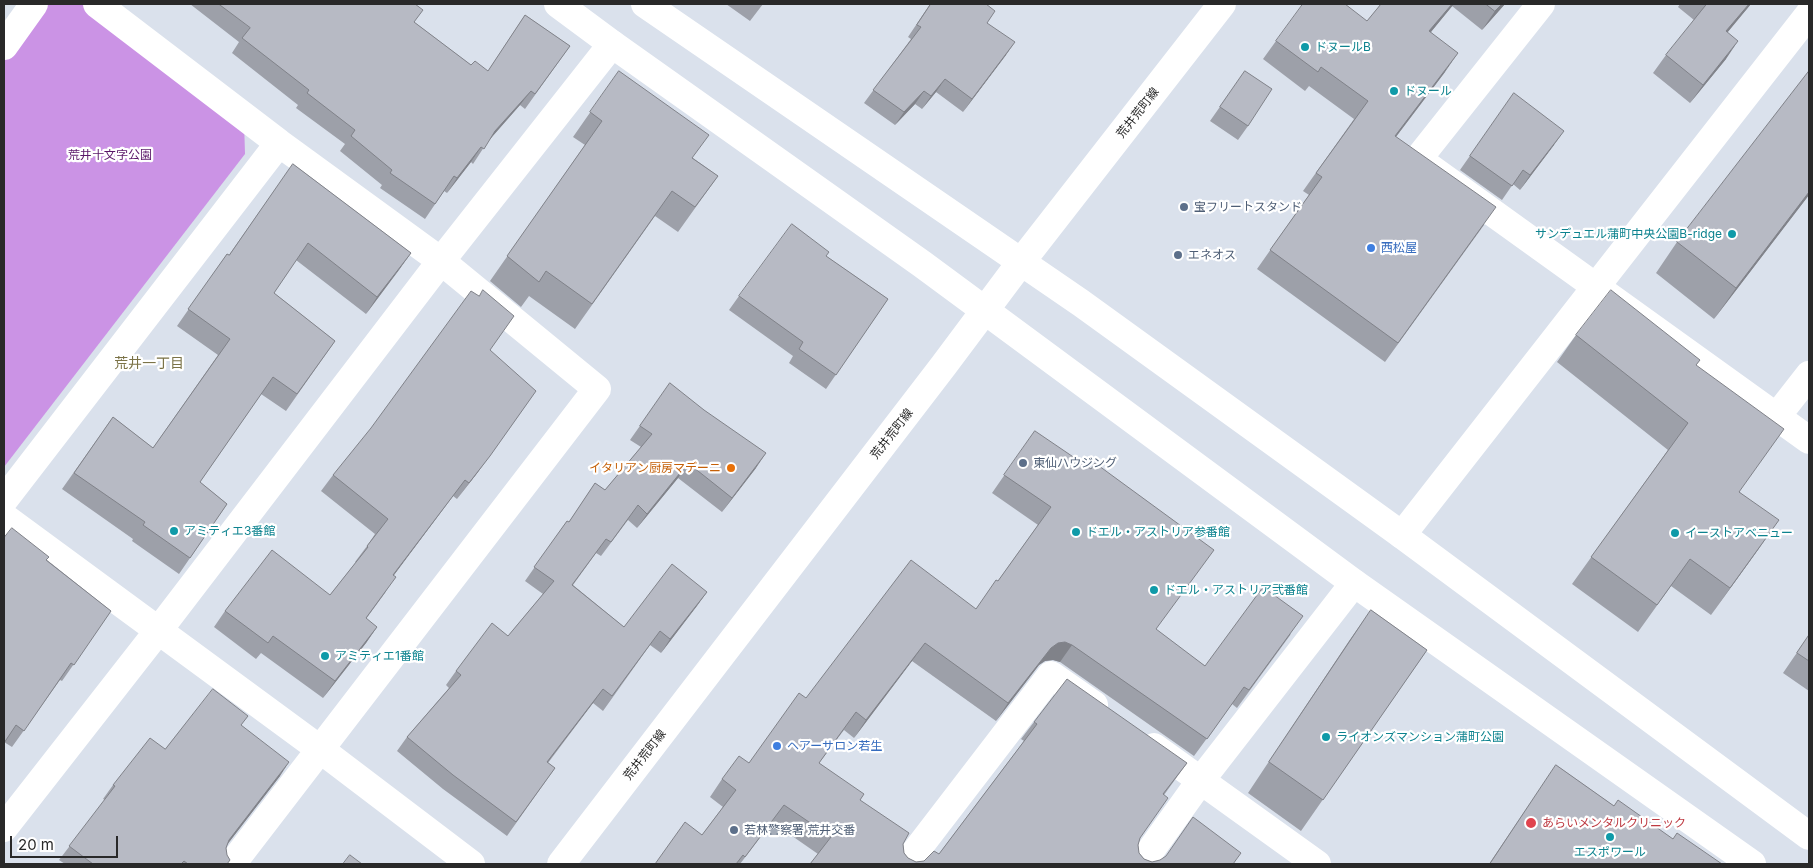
<!DOCTYPE html>
<html>
<head>
<meta charset="utf-8">
<style>
	body { margin:0 }
	#map { position:relative; width:1813px; height:868px; overflow:hidden; background:#dae1ec; font-family:Inter,sans-serif }
	canvas { display:block }
	.frame { position:absolute; inset:0; border:5px solid #292929; pointer-events:none }
	.scale { position:absolute; left:10px; top:836px; width:108px; height:22px; box-sizing:border-box; border:2px solid #292929; border-top:0; padding-left:6px; font-size:15px; line-height:18px; white-space:nowrap; color:#292929; -webkit-text-stroke:4px #fff; paint-order:stroke }
</style>
</head>
<body>
<div id="map">
<canvas width="1813" height="868"></canvas>
<div class="frame"></div>
<div class="scale">20 m</div>
</div>
<script>
const g = document.querySelector('canvas').getContext('2d');
g.lineJoin = 'round';
function paint(path, color) { g.fillStyle = color; g.fill(path, 'evenodd'); }
function strokePath(path, color, width, dash) { g.strokeStyle = color; g.lineWidth = width; g.lineCap = dash ? 'butt' : 'round'; g.setLineDash(dash || []); g.stroke(path); }
function label(font, color, halo, rows, align = 'center') {
  g.font = font + ' Inter,"Noto Sans JP",sans-serif'; g.lineWidth = 4.5; g.setLineDash([]); g.textBaseline = 'middle'; g.strokeStyle = halo; g.fillStyle = color; for (const [text, x, y, turn = 0] of rows) {
    g.save(); g.translate(x, y); g.rotate((+turn || 0) * Math.PI / 180); g.textAlign = isNaN(turn) ? turn : align; if (halo) g.strokeText(text, 0, 0); g.fillText(text, 0, 0); g.restore();
  }
}
paint(new Path2D(`
	M34,4H86L244,122L245,154L4,467V46Z`), '#cb93e5');
strokePath(new Path2D(`
	M97,4L279,143L441,261L597,389L232,864
	M1541,4L1418,159L1809,440
	M4,46L34,4
	M1777,416L1809,375
	M4,500L279,143
	M4,517L321,750L471,864
	M1402,535L1809,14
	M1154,747L1317,864
	M4,828L158,631L441,261L612,44
	M906,864L1051,675L1094,705
	M1141,864L1201,780L1354,583`), '#fff', 28);
strokePath(new Path2D(`
	M558,4L612,44L922,264L1354,583L1752,864
	M645,4L1081,303L1402,535L1809,836
	M561,864L944,365L1021,262L1222,4`), '#fff', 28);
paint(new Path2D(`
	M190,4H415L414,22L471,65L488,71L525,15L570,46L525,109L520,105L488,141L473,164L471,162L447,193L444,191L425,219L380,188L382,185L340,151L345,144L296,108L298,105L232,53L239,42Z
	M726,4H763L750,21Z
	M930,4H986L987,23L1006,55L963,112L936,92L922,109L915,104L895,125L864,103L911,39L908,37Z
	M1381,4H1505L1482,30L1452,6L1431,32L1445,72L1396,137L1484,225L1385,362L1257,269L1309,195L1303,191L1354,119L1309,86L1305,91L1263,59L1276,41L1367,21Z
	M1679,4H1751L1727,32L1726,59L1690,103L1653,73L1666,55L1694,20L1678,7L1680,4Z
	M619,71L693,158L718,176L678,232L655,216L575,329L529,296L521,307L490,281L585,145L573,137Z
	M1245,71L1248,126L1238,140L1210,121Z
	M1809,71V195L1714,319L1656,273L1677,242Z
	M1514,93L1554,145L1520,190L1513,184L1502,200L1460,170Z
	M293,164L411,253L366,314L296,260L274,293L335,341L286,411L261,394L200,482L227,504L179,574L132,541L133,539L62,489L113,417L153,448L218,355L177,326L227,254L229,255Z
	M826,256L888,299L826,389L789,363L793,356L729,310L739,296Z
	M1576,335L1700,360L1696,365L1740,492L1760,547L1711,615L1671,586L1638,632L1572,584L1668,450L1557,362Z
	M490,350L478,472L457,499L453,496L394,575L385,593L366,619L377,627L366,643L323,698L261,653L256,659L214,627L225,611L330,595L356,562H355L367,546L375,534L321,491L333,475Z
	M670,383L756,468L722,512L678,478L637,528L628,520L601,556L596,553L573,585L624,627L707,592L661,653L650,645L603,711L593,703L548,763L555,768L507,836L443,789L397,751L407,737L449,688L446,685L456,671L508,636L543,594L525,581L567,521L569,522L595,483L605,490L641,447L630,440Z
	M1035,431L1156,630L1205,666L1291,634L1237,708L1232,704L1194,756L1060,662L1053,660L1045,661L1039,665L996,721L912,661L854,738L844,730L819,763L860,800L903,844L904,853L908,858L916,862L924,861L939,854L1024,741L1021,739L1034,722L1187,763L1164,795L1140,838L1138,845L1139,853L1144,859L1152,862L1233,864H810L818,854L772,822L740,864H655L702,835L723,807L710,797L722,779L749,763L806,698L976,609L998,581L1038,525L992,493Z
	M47,560L111,611L62,681L60,680L12,747L4,742Z
	M1371,610L1427,650L1301,831L1248,793L1349,641Z
	M1809,635V691L1783,673Z
	M248,716L241,725L280,776L228,843L226,848L227,864H65L59,860L105,800L103,799L113,785L165,749Z
	M1556,765L1614,806L1673,839L1722,864H1489Z`), '#9da0a9');
paint(new Path2D(`
	M1452,4H1454L1416,50L1429,31Z
	M1502,4H1505L1482,30L1495,11Z
	M1749,4H1751L1713,50L1726,31Z
	M1738,41L1726,59L1690,103L1703,85Z
	M1015,42L1006,55L963,112L972,99Z
	M1458,53L1445,72L1382,155L1395,136Z
	M945,79L936,92L922,109L931,96Z
	M531,91L520,105L485,145L495,131Z
	M924,91L915,104L895,125L904,112Z
	M1564,131L1554,145L1520,190L1530,175Z
	M481,147L471,162L447,193L457,178Z
	M1809,192V195L1714,319L1736,288Z
	M411,253L399,270L366,314L377,297Z
	M536,391L478,472L457,499L469,483Z
	M766,453L756,468L722,512L732,498Z
	M688,463L678,478L637,528L647,514Z
	M465,480L453,496L382,591L393,575Z
	M1779,520L1760,547L1711,615L1730,588Z
	M707,592L697,606L661,653L670,639Z
	M377,627L366,643L323,698L335,681Z
	M1065,642L1072,645L1060,662L1053,660L1045,661L1039,665L996,721L1008,703L1051,648L1058,643Z
	M925,643L912,661L854,738L866,720Z
	M603,689L593,703L537,776L547,762Z
	M289,762L280,776L220,854L229,840Z`), '#808289');
const building = new Path2D(`
	M219,4H415L423,10L414,22L471,65L475,61L488,71L525,15L570,46L535,94L531,91L495,131L484,149L481,147L457,178L454,176L435,204L390,173L392,170L351,136L355,130L307,93L309,90L242,38L250,28Z
	M931,4H986L995,11L987,23L1015,42L972,99L945,79L931,96L924,91L904,112L873,90L921,27L917,25Z
	M1303,4H1345L1367,21L1381,4H1452L1429,31L1458,53L1395,136L1496,207L1398,343L1270,250L1322,177L1316,173L1368,101L1321,67L1318,72L1276,41Z
	M1486,4H1502L1495,11Z
	M1707,4H1749L1726,31L1738,41L1703,85L1666,55Z
	M619,71L709,135L692,158L718,176L695,207L672,191L592,304L546,271L539,282L507,256L602,121L590,112Z
	M1245,71L1272,89L1248,126L1220,107Z
	M1809,71V192L1736,288L1677,242Z
	M1514,93L1564,131L1530,175L1523,170L1512,186L1470,156Z
	M293,164L411,253L377,297L308,243L274,293L335,341L297,394L273,377L200,482L227,504L190,558L143,525L145,522L74,473L113,417L153,448L230,339L188,309L227,254L229,255Z
	M792,224L829,252L826,256L888,299L836,375L799,349L803,342L739,296Z
	M483,290L514,316L490,350L536,391L490,456L469,483L465,480L393,575L396,577L366,618L377,627L335,681L273,636L268,643L225,611L272,550L330,595L368,547L367,546L388,519L333,475L371,428L471,291L479,296Z
	M1611,290L1700,360L1696,365L1784,429L1739,492L1779,520L1730,588L1690,559L1657,605L1591,557L1688,423L1576,335Z
	M670,383L704,410L766,453L732,498L688,463L647,514L638,505L611,542L606,539L572,585L624,627L672,564L707,592L670,639L660,631L612,696L603,689L547,762L555,768L516,822L453,775L407,737L461,675L456,671L492,623L508,636L554,581L534,567L567,521L569,522L595,483L605,490L652,434L640,426Z
	M1035,431L1091,469L1095,463L1214,550L1156,629L1205,666L1263,587L1303,616L1249,690L1244,687L1207,739L1072,645L1065,642L1058,643L1051,648L1008,703L925,643L866,720L856,712L819,763L864,794L860,800L909,833L903,844L904,853L908,858L916,862L924,861L934,851L939,854L1037,724L1034,722L1067,679L1187,763L1163,794L1168,798L1140,838L1138,845L1139,853L1144,859L1152,862L1160,860L1166,856L1193,817L1241,853L1233,864H810L831,837L784,805L745,857L743,855L736,864H655L685,822L702,835L736,790L722,779L739,756L749,763L799,693L806,698L911,560L976,609L996,580L998,581L1051,507L1004,475Z
	M12,528L49,557L46,560L111,611L74,665L71,663L24,731L16,725L4,743V538Z
	M1371,610L1427,650L1323,800L1269,762Z
	M1809,635V661L1797,653Z
	M213,689L248,716L241,725L289,762L229,840L226,848L227,855L230,860L227,864H188L184,861L181,864H93L69,846L115,786L113,785L150,738L165,749Z
	M1556,765L1614,806L1618,800L1673,839L1677,833L1722,864H1490Z
	M350,855L362,864H343Z`);
paint(building, '#b7bac4');
strokePath(building, '#808289', 1);
for (const [x, y, r, color] of [
	[1305,47,5,"#0f9aa8"],
	[1394,91,5,"#0f9aa8"],
	[1184,207,5,"#5c6f8a"],
	[1732,234,5,"#0f9aa8"],
	[1371,248,5,"#3f7fe0"],
	[1178,255,5,"#5c6f8a"],
	[1023,463,5,"#5c6f8a"],
	[731,468,5,"#e8710a"],
	[174,531,5,"#0f9aa8"],
	[1076,532,5,"#0f9aa8"],
	[1675,533,5,"#0f9aa8"],
	[1154,590,5,"#0f9aa8"],
	[325,656,5,"#0f9aa8"],
	[1326,737,5,"#0f9aa8"],
	[777,746,5,"#3f7fe0"],
	[1531,823,6,"#e0444e"],
	[734,830,5,"#5c6f8a"],
	[1610,837,5,"#0f9aa8"]
]) { const dot = new Path2D(); dot.arc(x, y, r, 0, 2 * Math.PI); g.fillStyle = color; g.fill(dot); strokePath(dot, '#fff', 2); }
label('12px', '#0d838f', '#fff', [
	["ドヌールB",1315,47],
	["ドヌール",1404,91],
	["サンデュエル蒲町中央公園B-ridge",1722,234,"right"],
	["アミティエ3番館",184,531],
	["ドエル・アストリア参番館",1086,532],
	["イーストアベニュー",1685,533],
	["ドエル・アストリア弐番館",1164,590],
	["アミティエ1番館",335,656],
	["ライオンズマンション蒲町公園",1336,737],
	["エスポワール",1610,852,"center"]
], 'left');
label('12px', '#292929', '#fff', [
	["荒井荒町線",1138,113,-52],
	["荒井荒町線",892,434,-52],
	["荒井荒町線",645,755,-52]
]);
label('12px', '#591668', '#fff', [
	["荒井十文字公園",110,155]
]);
label('12px', '#4e5e75', '#fff', [
	["宝フリートスタンド",1194,207],
	["エネオス",1188,255],
	["東仙ハウジング",1033,463],
	["若林警察署 荒井交番",744,830]
], 'left');
label('12px', '#366cbe', '#fff', [
	["西松屋",1381,248],
	["ヘアーサロン若生",787,746]
], 'left');
label('12px', '#c56008', '#fff', [
	["イタリアン厨房マデーニ",721,468]
], 'right');
label('12px', '#be3a42', '#fff', [
	["あらいメンタルクリニック",1542,823]
], 'left');
label('14px', '#7b7347', '#fff', [
	["荒井一丁目",149,364]
]);
</script>
</body>
</html>
